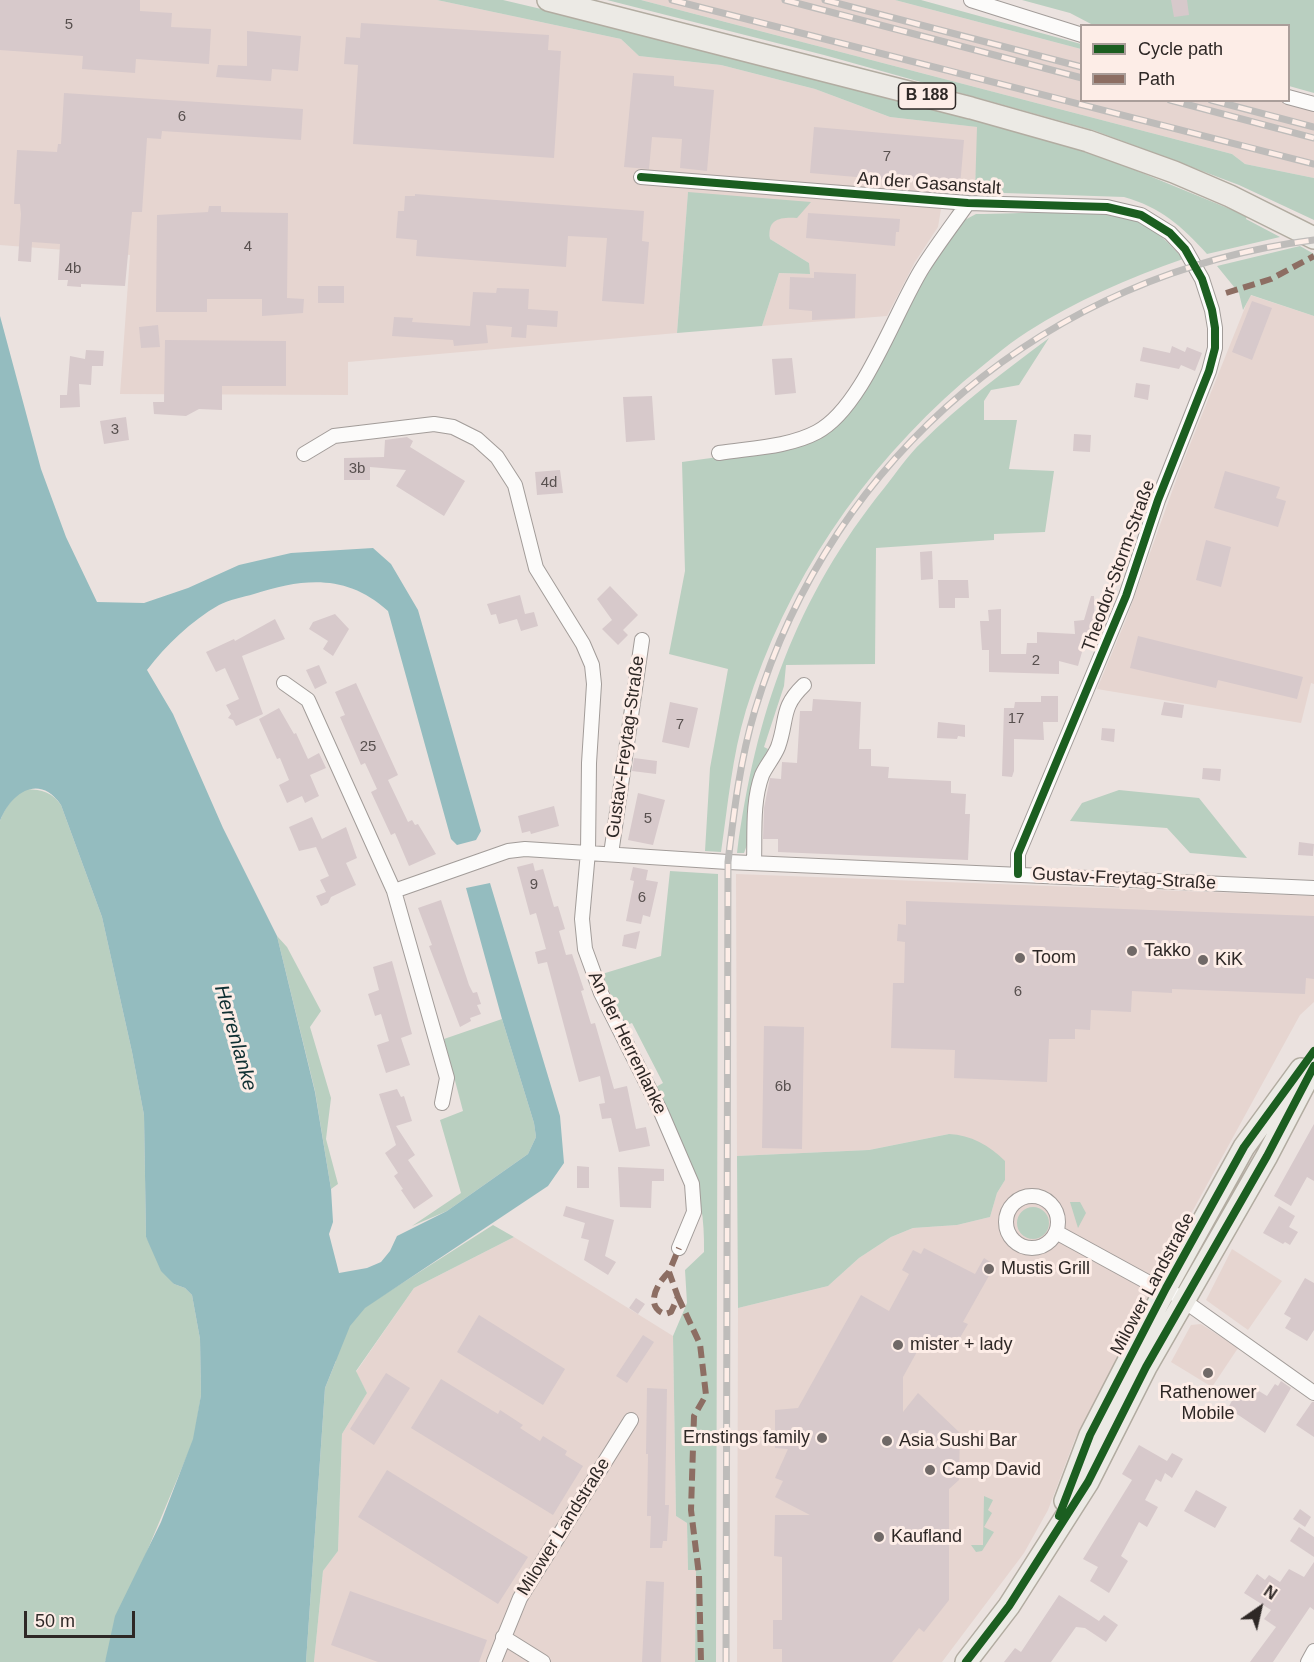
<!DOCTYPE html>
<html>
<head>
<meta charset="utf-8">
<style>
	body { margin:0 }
	#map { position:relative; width:1314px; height:1662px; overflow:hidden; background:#ebe2df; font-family:Arial,sans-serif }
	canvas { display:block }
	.legend { position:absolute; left:1080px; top:24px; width:210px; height:78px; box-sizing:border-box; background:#fdede7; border:2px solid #aa9e9a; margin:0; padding:8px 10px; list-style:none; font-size:18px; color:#2e2826 }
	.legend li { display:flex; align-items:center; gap:12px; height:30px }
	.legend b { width:30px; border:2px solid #aa9e9a }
	.north { position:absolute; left:1230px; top:1578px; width:60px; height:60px; -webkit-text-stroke:4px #fdede7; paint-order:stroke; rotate:34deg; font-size:16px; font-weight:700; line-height:24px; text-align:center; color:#2e2826 }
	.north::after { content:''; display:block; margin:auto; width:21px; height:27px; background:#2e2826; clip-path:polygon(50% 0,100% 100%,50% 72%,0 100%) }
	.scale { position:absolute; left:24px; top:1611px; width:111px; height:27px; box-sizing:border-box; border:3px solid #2e2826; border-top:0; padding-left:8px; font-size:18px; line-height:21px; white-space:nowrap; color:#2e2826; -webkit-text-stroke:4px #fdede7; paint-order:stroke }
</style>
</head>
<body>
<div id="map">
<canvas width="1314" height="1662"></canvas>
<ul class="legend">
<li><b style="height:8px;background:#1b5e20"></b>Cycle path</li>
<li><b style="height:8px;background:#8d6e63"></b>Path</li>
</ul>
<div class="north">N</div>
<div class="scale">50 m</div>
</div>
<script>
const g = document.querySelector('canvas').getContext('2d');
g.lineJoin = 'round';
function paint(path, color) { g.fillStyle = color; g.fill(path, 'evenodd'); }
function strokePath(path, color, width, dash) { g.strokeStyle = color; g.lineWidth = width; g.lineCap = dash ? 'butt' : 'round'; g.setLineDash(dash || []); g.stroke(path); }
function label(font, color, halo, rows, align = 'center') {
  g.font = font + ' Arial,sans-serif'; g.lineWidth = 6; g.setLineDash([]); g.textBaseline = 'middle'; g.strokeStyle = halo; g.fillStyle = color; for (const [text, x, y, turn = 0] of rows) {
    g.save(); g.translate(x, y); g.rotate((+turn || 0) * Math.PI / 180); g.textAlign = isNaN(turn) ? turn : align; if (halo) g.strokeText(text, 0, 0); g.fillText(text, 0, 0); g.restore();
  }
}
paint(new Path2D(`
	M0,0H437L621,39L639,56L721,65L815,89L890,117L978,127L975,192L944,191L938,227L915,262L887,316L762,326L779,273L809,274V263L770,239L769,230L773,221L780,217L688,193L677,333L348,362V395L120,394L130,255L0,245Z
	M641,0H895L1081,49L1082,100H1281L1314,109V178L1245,164L1232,154Z
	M1250,295L1314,316V684L1311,683L1301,723L1097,689L1127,617L1179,472Z
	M736,874L1314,896V1002L1300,1015L1169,1254L1141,1314L1075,1439L1048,1510L1024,1553L942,1662H737L738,1308L828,1286L859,1258L891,1237L913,1228L957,1225L990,1217L997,1193L1005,1180L949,1134L869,1150L737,1156Z
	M514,1237L673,1336L676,1516L687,1523L688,1570H696L695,1662H314L323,1571L338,1551L342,1434L367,1393L356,1372L414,1288Z
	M1232,1249L1282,1281L1248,1330L1206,1300Z
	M1201,1324L1238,1348L1212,1387L1171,1362L1191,1325Z`), '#e6d5d0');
paint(new Path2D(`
	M437,0H503L664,38L1036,136L1113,161L1247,216L1246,219L1280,237L1207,254C1182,226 1160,207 1124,197L975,192L977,127L890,117L815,89L721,65L639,56L621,39Z
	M607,0H641L1232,154L1245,164L1314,178V220L1239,185L1093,130L824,55Z
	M895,0H921L1081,44V49Z
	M1022,0H1314V93L1289,86L1288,26L1093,25L1070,13Z
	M688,192L811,202L797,218C780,217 767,219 770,239L809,263L810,274L779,273L762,326L677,333Z
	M976,214C1017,214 1101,207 1136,221C1156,229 1169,243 1183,259C1129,278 1075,301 1027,332C1005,346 984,365 963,382C862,470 786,581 746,710C732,756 728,805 721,852L705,851L710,768L728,669L669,654L685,571L682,462L784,448L819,437L961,222Z
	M1300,246L1314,254V316L1251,295L1243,310L1239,293L1217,266Z
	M1049,338L1019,385L991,390L984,401V420H1017L1009,469L1054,471L1045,532L994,534V540L876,548L875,664L786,665L784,686L764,747L768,749C750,785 750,806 747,845L744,853H737C755,714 796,597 885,487C897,472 908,455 922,442C961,403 1005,371 1049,338Z
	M27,789C42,790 52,792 61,805L102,917L132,1052L144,1115L146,1237L174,1284L185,1288L192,1295L200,1339L201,1395L194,1439L140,1568L105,1662H0V821C5,807 14,795 27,789Z
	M1119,790L1199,798L1247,858L1190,853L1167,828L1070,821L1082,803Z
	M670,871L718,874L716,1662H695L696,1570H688L687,1523L676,1516L673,1336L687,1303L685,1270L704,1252C706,1185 683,1147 656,1087L663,1083L632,1023L624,1026L602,974L661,956Z
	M277,936L287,947L321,1011L310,1027L331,1098L326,1139L338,1184L331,1189L315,1091Z
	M502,1019L534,1123L536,1137L528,1154L447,1211L412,1226L461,1193L440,1120L463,1111L444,1039Z
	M949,1134C971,1135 989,1145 1005,1161V1180L997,1193L990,1217L957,1225L913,1228L891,1237L859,1258L828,1286L738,1308L737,1156L869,1150Z
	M1070,1202H1080L1086,1213L1078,1228Z
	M1017 1223a16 16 0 1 1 32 0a16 16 0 1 1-32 0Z
	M493,1225L514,1237L414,1288L356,1371L367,1393L342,1434L338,1551L323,1571L314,1662H306L325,1388L336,1361L335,1326Z
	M984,1496L993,1500L988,1510L992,1513L984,1527L994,1532L982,1551L976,1552L971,1545H983Z`), '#b9cfc0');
paint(new Path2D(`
	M0,316L41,469L66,537L97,602L144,603L188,588L239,565L291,553L373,548L391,564L418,610L481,831L476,840L457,845L451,839L388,611C347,574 304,578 254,594C243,597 229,600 219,605C191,621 166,645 147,670L173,714L223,828L277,936L315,1092L331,1189L333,1222L329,1234L339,1273L367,1268L381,1262L390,1251L397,1236L447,1211L528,1154L536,1137L534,1123L502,1019L466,888L490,883L560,1116L564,1163L548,1186L365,1308L350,1326L325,1388L306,1662H105L115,1616L161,1522L193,1439L201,1395L200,1339L192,1295L185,1288L174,1284L161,1271L146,1237L144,1115L132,1052L102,917L61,805C39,773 11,793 0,821Z`), '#94bcbf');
paint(new Path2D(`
	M0,0H140V11L172,13L171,27L211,29L209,64L136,59L135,73L82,69L83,56L0,50Z
	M1171,0H1187L1189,15L1174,17Z
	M361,23L549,35L548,50L561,51L554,158L353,144L358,65L344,64L346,37L360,38Z
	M247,31L301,36L298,71L272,69L271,81L216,77L218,65L247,66Z
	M633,73L674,76V86L714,90L707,171L680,168L682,139L652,137L649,169L624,167Z
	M64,93L303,109L301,140L162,131L161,139L147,138L142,212H132L125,286L81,284V287L67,286L68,280H58L60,244L32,242L31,262L18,261L21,214L20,204H14L17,150L57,152L58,144H61Z
	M814,127L964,140L960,186L810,173Z
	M415,194L644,211L642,241L649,242L644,304L602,301L607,238L568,236L566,267L416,256L417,240L396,238L398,211H404L405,196H415Z
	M209,206H221V212L288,213L287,298L304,299L303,313L262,316V299H207V312H156L157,215L208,212Z
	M808,213L900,219L899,232H896L895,246L806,238Z
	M814,272L856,274L855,318L812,320V311L789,309L790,277L814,278Z
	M318,286H344V303H318Z
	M497,288L529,289L528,309L558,311L557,327L527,325L526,338L511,337L512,327L486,325L488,343L454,346L453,340L392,336L394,317L413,318L412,322L470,326L473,292L496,293Z
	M1252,301L1272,308L1252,360L1232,352Z
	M158,325L160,347L141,348L139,327Z
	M165,340L286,341V386H222V410L199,409L186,416L154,414L153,402H164Z
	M1172,346L1185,352L1187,347L1202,353L1195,371L1181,365L1179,369L1140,361L1143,347L1170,353Z
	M86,350L104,351L103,366H92L91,385L79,384L80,407L60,408V395H67L70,356L85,359Z
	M792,358L796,393L775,395L772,359Z
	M1136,383L1150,385L1148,400L1134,397Z
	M652,396L655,440L626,442L623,397Z
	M126,417L129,440L104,444L100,421Z
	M1074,434L1091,435L1090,452L1073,451Z
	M407,437L413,441L410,447L465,481L444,516L396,486L406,470L370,467V480H344V458L384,457L385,440Z
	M560,470L563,493L537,495L535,472Z
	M1225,471L1280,487L1276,498L1286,501L1278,527L1214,508Z
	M1206,540L1231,547L1221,587L1196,580Z
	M932,551L933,579L921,580L920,552Z
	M938,580H968L969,598H955V608H939Z
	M610,586L638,615L623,630L628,635L618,645L602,629L612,620L597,599Z
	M520,595L525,614L534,612L538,626L521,631L517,619L499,624L496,614L491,615L487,604Z
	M1091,596H1094L1095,630L1088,631L1078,666L1059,661V674L989,672V650H982L980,621H989L988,610L1001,609V654H1026L1027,643H1037V632L1075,634L1074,621L1084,620Z
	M335,614L349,629L333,656L323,649L328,641L309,629L313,622Z
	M275,619L285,639L242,656L263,714L236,726L233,720L228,718L231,714L226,705L239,699L225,668L216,672L206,652L234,639L235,641Z
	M1138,636L1303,677L1297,699L1218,680L1216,688L1130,668Z
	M319,665L327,683L315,689L306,670Z
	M356,683L398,775L388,780L408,822L412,820L415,825L418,824L436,854L409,866L395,833L391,835L371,792L377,789L365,763L361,765L340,717L345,715L335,692Z
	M1041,696H1058V722H1043L1044,740L1014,739V771L1012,777L1002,776L1004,708H1014L1015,702H1041Z
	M813,699L861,702L859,749H871V766L889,767L888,778L951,781V793L966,794L965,814H970L968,860L778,852V839H763L764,808L770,778L781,779L782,762L797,763L800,711H812Z
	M670,702L698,708L689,748L662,742Z
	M1164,702L1184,705L1182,718L1161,715Z
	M279,708L294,734L296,733L308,759L319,753L326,768L310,775L319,796L305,803L302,796L287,803L279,785L289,780L280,758L277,759L259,719Z
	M938,722L965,725V737L958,736L957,739L937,738Z
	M1102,728L1115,729L1114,742L1101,740Z
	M634,758L657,761L656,774L632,771Z
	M1203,768L1221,769L1220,781L1202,779Z
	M638,793L665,800L653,845L628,840Z
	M554,806L559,826L531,834L530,831L522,833L518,816Z
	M312,817L322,839L346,827L357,858L346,863L356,885L331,897L328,903L321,906L316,896L326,892L320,880L329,876L316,847L299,851L289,827Z
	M1299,842L1314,844L1313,856L1298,855Z
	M533,863L535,871L543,869L554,907L558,906L565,929L559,931L566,955L572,954L584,990L581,991L591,1024L595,1023L614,1089L627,1086L636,1129L646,1127L650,1146L619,1152L611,1118L602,1119L599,1104L605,1103L600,1076L579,1082L547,962L538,964L535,952L546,949L536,913L530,915L517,867Z
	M633,867L648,870L646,880L658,882L650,917L643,915L641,924L626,921L634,881L630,880Z
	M441,900L469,985L473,993L477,992L481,1004L477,1005L481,1014L470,1018L471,1021L460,1027L429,946L432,945L418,908Z
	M906,901L1314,916V979L1306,978L1305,994L1172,989V993L1132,991L1131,1012L1091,1010L1090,1030L1075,1029V1039H1049L1047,1082L954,1078L955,1050L891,1048L893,983H904L905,942L897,941L898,924L906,925Z
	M640,931L636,949L622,946L624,935Z
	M392,961L412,1034L401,1038L410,1065L386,1073L377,1045L389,1041L381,1014L375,1016L368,994L379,990L373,967Z
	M764,1026L804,1027L802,1149L762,1148Z
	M397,1089L401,1097L404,1096L412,1121L396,1126L415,1155L408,1160L433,1196L414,1209L401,1190L403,1189L394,1176L398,1173L385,1153L396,1145L379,1094Z
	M1314,1124V1181L1307,1177L1291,1206L1274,1196Z
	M577,1166L589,1167V1188H577Z
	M618,1167L664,1169V1181H652L651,1208L620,1207Z
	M566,1206L614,1220L605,1256L616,1262L608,1275L584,1260L589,1240L581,1238L585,1223L563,1216Z
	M1279,1206L1295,1216L1289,1227L1298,1232L1290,1245L1285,1242L1283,1244L1263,1233Z
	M924,1248L975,1274L984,1258L995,1265L963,1322L968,1324L951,1353L924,1339L903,1377V1412L918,1393L960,1433L959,1480L949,1489V1600L924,1632L919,1628L892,1662H782V1649H773V1620H782V1557L774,1556L775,1515H810L775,1497L783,1481L775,1478L788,1449L775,1448V1410L798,1408L861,1295L889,1311L909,1274L902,1270L913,1250L921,1254Z
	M1305,1278L1314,1283V1330L1307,1341L1285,1328L1291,1318L1284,1314Z
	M636,1298L645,1304L638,1314L629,1308Z
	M479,1315L565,1369L543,1405L457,1352Z
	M643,1335L654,1342L627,1383L616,1376Z
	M386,1373L410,1388L374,1445L350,1429Z
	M441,1379L498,1414L500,1410L523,1425L520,1428L540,1441L543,1436L567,1451L565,1455L583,1466L553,1515L411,1428Z
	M1281,1381L1291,1388L1265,1433L1228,1408L1239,1388L1250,1394L1254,1388L1267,1396L1275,1384L1278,1386Z
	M647,1388L667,1389L665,1505H669L667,1541H663L662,1548H650L651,1516H647L648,1454H646Z
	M1312,1402H1314V1437L1296,1425Z
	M1139,1445L1167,1461L1172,1453L1183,1459L1172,1478L1165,1473L1161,1482L1156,1479L1145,1500L1158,1507L1147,1527L1139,1522L1121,1556L1128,1561L1109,1593L1090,1581L1098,1567L1083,1559L1132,1480L1122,1474Z
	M387,1470L528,1557L498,1604L358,1517Z
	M1196,1490L1227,1507L1215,1528L1184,1511Z
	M1300,1509L1311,1517L1305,1527L1293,1519Z
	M1299,1527L1314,1537V1557L1290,1541Z
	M1314,1562V1610L1310,1607L1273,1662H1250L1276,1627L1264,1619L1271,1610L1244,1593L1257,1574L1265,1580L1269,1575L1280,1582L1289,1569L1304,1577Z
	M646,1581L664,1582L661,1662H642Z
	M350,1591L487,1640L479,1662H378L331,1645Z
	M1059,1595L1099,1621L1104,1615L1118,1625L1106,1642L1085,1628L1076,1627L1051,1662H1004L1015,1648L1021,1652Z`), '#d7c9cb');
const street = new Path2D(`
	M971,0L1082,35
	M1288,97L1314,104
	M641,177L968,203L1107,207L1141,215L1170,233L1185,249L1202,279L1212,310L1215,328V348L1209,371L1158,500L1126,596L1018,854V874
	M719,453C751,448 789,447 817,432C863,408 895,311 923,267C937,245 953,224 968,203
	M304,454L334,436L434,424L453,427L477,439L497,457L515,485L536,568L583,644L592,665L594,684L589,763L588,852L582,919L585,949L601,993L661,1112L692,1184L694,1212L679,1248
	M284,683L308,700L394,891L447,1078L442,1103
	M611,854L642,640
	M754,863C755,834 752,802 762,775C766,766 774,757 778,747C788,719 780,708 804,685
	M394,891L508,851L525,849L728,862L1314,888
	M1006 1222a26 26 0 1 1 52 0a26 26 0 1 1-52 0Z
	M1056,1232L1151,1284L1166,1288L1314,1393
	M503,1637L543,1662
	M494,1662L520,1598L631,1420
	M1308,1662L1314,1651`);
const primary = new Path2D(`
	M548,0L971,108L1088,141L1174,172L1230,196L1314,238
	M1065,1501L1090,1435L1166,1288L1244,1147L1301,1069
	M966,1662L1009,1606L1088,1482L1146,1367L1267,1156L1314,1066`);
strokePath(street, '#a29c99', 16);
strokePath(primary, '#b2aca1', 24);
strokePath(street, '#fcfbfa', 14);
strokePath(primary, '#eceae5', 21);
const rail = new Path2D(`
	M672,0L1314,164
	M785,0L1082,78
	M825,0L1082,67
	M1170,100L1314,138
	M1211,100L1314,127
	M726,1662L728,862C734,811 740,760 755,710C832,454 1050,273 1314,240`);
strokePath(rail, '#bebcba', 7);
strokePath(rail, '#fdede7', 4.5, [14]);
strokePath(new Path2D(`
	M1226,293L1271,279L1314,256
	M669,1272C657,1283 644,1307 665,1314L671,1312L678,1297L669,1272L679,1248
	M678,1297L700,1344L706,1395L694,1416L691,1510L699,1575L701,1662`), '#8d6e63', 6, [12, 6]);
strokePath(new Path2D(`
	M641,177L968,203L1107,207L1141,215L1170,233L1185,249L1202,279L1212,310L1215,328V348L1209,371L1158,500L1126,596L1018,854V874
	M1059,1516L1090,1435L1166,1288L1244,1147L1314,1051
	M966,1662L1009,1606L1088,1482L1146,1367L1267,1156L1314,1066`), '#1b5e20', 8);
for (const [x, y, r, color] of [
	[1132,951,6,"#706967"],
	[1020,958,6,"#706967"],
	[1203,960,6,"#706967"],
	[989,1269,6,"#706967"],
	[898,1345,6,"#706967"],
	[1208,1373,6,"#706967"],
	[822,1438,6,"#706967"],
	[887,1441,6,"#706967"],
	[930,1470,6,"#706967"],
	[879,1537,6,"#706967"]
]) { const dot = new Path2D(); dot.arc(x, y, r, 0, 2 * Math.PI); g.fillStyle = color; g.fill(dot); strokePath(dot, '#fdede7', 2); }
label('15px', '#58504f', null, [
	["5",69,25],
	["6",182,117],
	["7",887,157],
	["4",248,247],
	["4b",73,269],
	["3",115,430],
	["3b",357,469],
	["4d",549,483],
	["2",1036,661],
	["17",1016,719],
	["7",680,725],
	["25",368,747],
	["5",648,819],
	["9",534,885],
	["6",642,898],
	["6",1018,992],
	["6b",783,1087]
]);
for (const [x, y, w] of [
	[927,96,57]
]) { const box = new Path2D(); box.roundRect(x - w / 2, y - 13, w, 26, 4.5); g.fillStyle = '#fdede7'; g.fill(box); strokePath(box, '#2e2826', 1.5); }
label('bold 16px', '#2e2826', null, [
	["B 188",927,96]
]);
label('18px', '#2e2826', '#fdede7', [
	["An der Gasanstalt",929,184,4],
	["Theodor-Storm-Straße",1119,566,-70],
	["Gustav-Freytag-Straße",626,747,-82],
	["Gustav-Freytag-Straße",1124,879,3],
	["An der Herrenlanke",627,1043,64],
	["Milower Landstraße",1153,1284,-62],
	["Milower Landstraße",564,1527,-58]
]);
label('18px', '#2e2826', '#fdede7', [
	["Takko",1144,951],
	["Toom",1032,958],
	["KiK",1215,960],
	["Mustis Grill",1001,1269],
	["mister + lady",910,1345],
	["Rathenower",1208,1393,"center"],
	["Mobile",1208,1414,"center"],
	["Ernstings family",810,1438,"right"],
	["Asia Sushi Bar",899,1441],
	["Camp David",942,1470],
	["Kaufland",891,1537]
], 'left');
label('italic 20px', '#0f2f32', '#fdede7', [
	["Herrenlanke",235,1038,74]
]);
</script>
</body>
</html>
